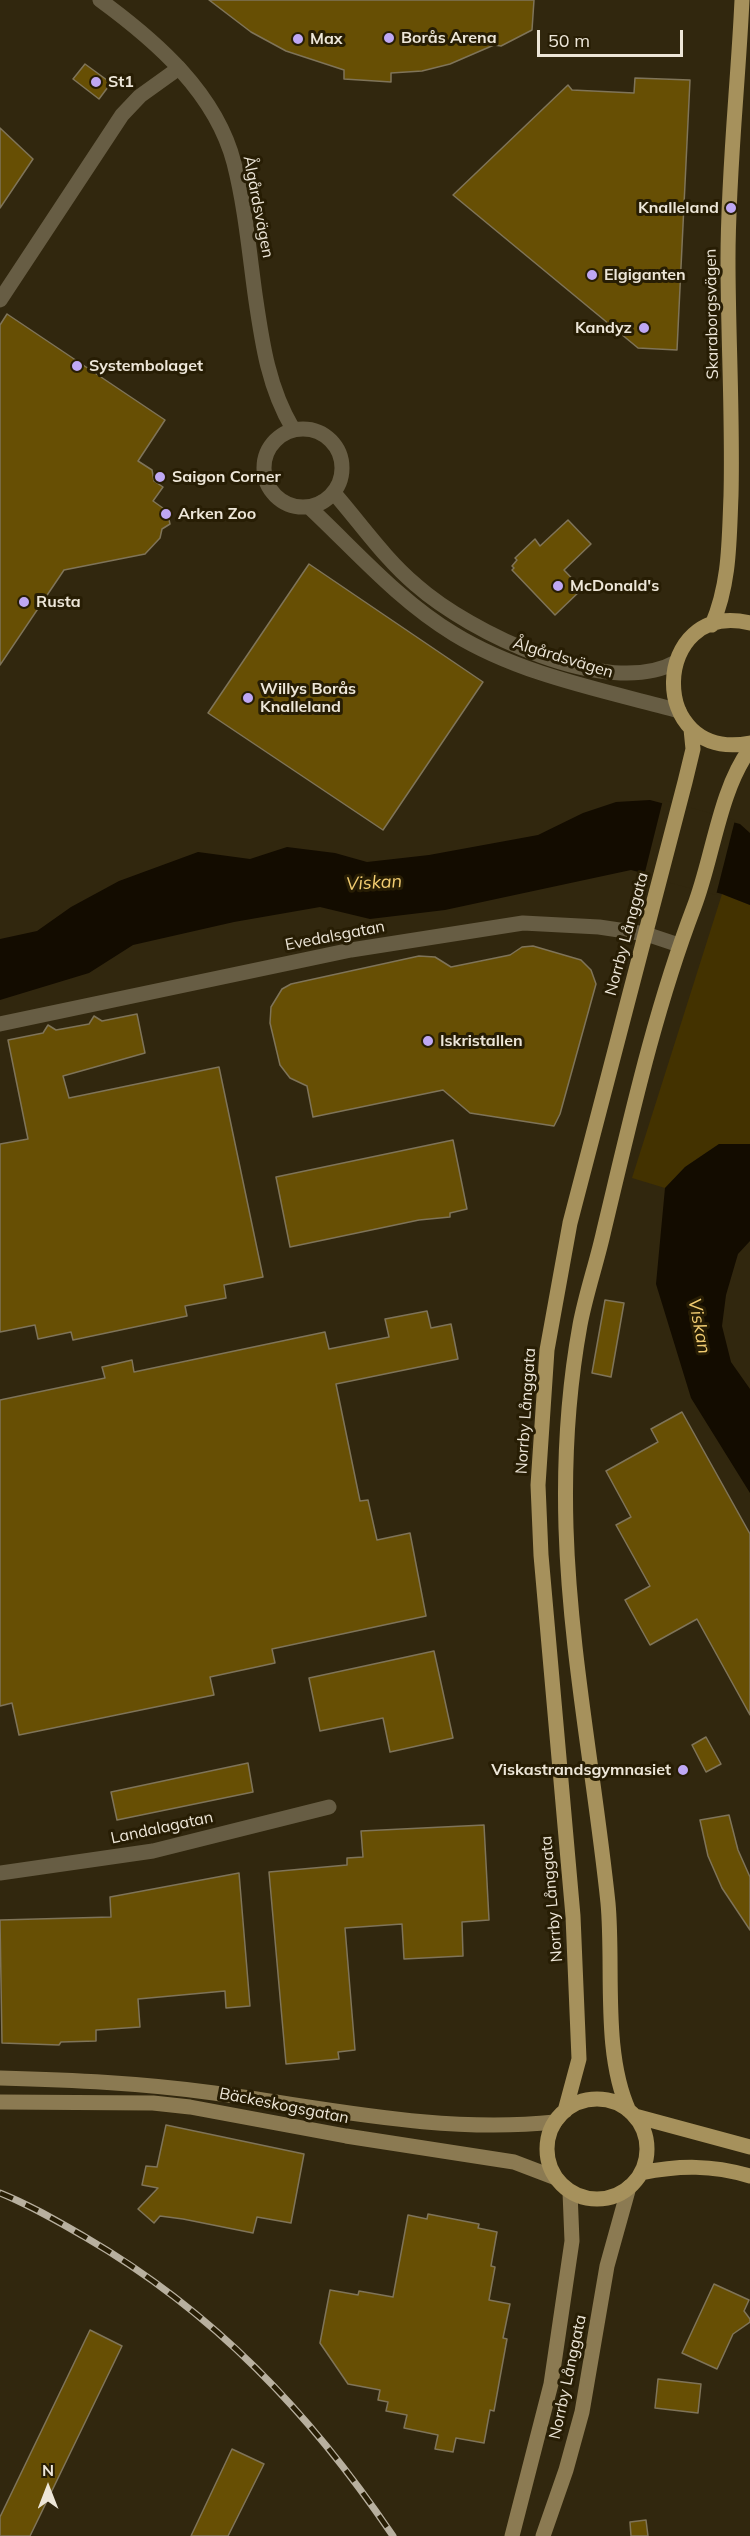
<!DOCTYPE html>
<html>
<head>
<meta charset="utf-8">
<style>
	body { margin:0 }
	#map { position:relative; width:750px; height:2536px; overflow:hidden; background:#31270e; font-family:Mulish,sans-serif }
	canvas { display:block }
	.north { position:absolute; left:18px; top:2458px; width:60px; height:60px; -webkit-text-stroke:4px #271d04; paint-order:stroke; rotate:0deg; font-size:16px; font-weight:700; line-height:24px; text-align:center; color:#ede6d8 }
	.north::after { content:''; display:block; margin:auto; width:21px; height:27px; background:#ede6d8; clip-path:polygon(50% 0,100% 100%,50% 72%,0 100%) }
	.scale { position:absolute; left:537px; top:30px; width:146px; height:27px; box-sizing:border-box; border:3px solid #ede6d8; border-top:0; padding-left:8px; font-size:18px; line-height:21px; white-space:nowrap; color:#ede6d8; -webkit-text-stroke:4px #271d04; paint-order:stroke }
</style>
</head>
<body>
<div id="map">
<canvas width="750" height="2536"></canvas>
<div class="north">N</div>
<div class="scale">50 m</div>
</div>
<script>
const g = document.querySelector('canvas').getContext('2d');
g.lineJoin = 'round';
function paint(path, color) { g.fillStyle = color; g.fill(path, 'evenodd'); }
function strokePath(path, color, width, dash) { g.strokeStyle = color; g.lineWidth = width; g.lineCap = dash ? 'butt' : 'round'; g.setLineDash(dash || []); g.stroke(path); }
function label(font, color, halo, rows, align = 'center') {
  g.font = font + ' Mulish,sans-serif'; g.lineWidth = 6; g.setLineDash([]); g.textBaseline = 'middle'; g.strokeStyle = halo; g.fillStyle = color; for (const [text, x, y, turn = 0] of rows) {
    g.save(); g.translate(x, y); g.rotate((+turn || 0) * Math.PI / 180); g.textAlign = isNaN(turn) ? turn : align; if (halo) g.strokeText(text, 0, 0); g.fillText(text, 0, 0); g.restore();
  }
}
paint(new Path2D(`
	M722,894L750,905V1144H719L685,1167L665,1188L632,1178Z`), '#433200');
paint(new Path2D(`
	M650,800L740,824L750,833V905L722,894L631,870L445,910L370,919L320,907L234,922L133,945L89,973L0,1000V939L37,931L71,907L119,881L198,852L250,859L287,847L335,853L367,862L429,855L538,835L583,813L616,802Z
	M719,1144H750V1241L738,1254L726,1295L722,1326L731,1362L750,1389V1493L691,1398L656,1284L665,1188L685,1167Z`), '#130c00');
paint(new Path2D(`
	M663,800L735,820L716,895L644,876Z`), '#31270e');
const building = new Path2D(`
	M209,0H534L532,30L501,46L494,45L450,64L422,71L391,73V82L344,79V70L286,51L251,32Z
	M85,64L111,83L99,99L73,79Z
	M635,78L690,80L677,350L638,348L453,195L568,85L572,90L634,93Z
	M0,128L33,159L0,208Z
	M7,314L165,420L138,461L152,470L154,481L163,487L153,501L167,511L170,524L162,529L160,538L145,554L64,570L0,665V325Z
	M568,520L591,544L564,570L582,589L555,615L512,570L514,568L512,566L517,560L515,558L535,539L540,546Z
	M309,564L483,682L383,830L208,713Z
	M533,946L581,960L591,970L596,984L560,1114L554,1126L470,1113L443,1090L313,1117L307,1086L290,1078L280,1065L270,1023L271,1007L282,989L291,984L419,956L435,957L451,967L510,955L522,947Z
	M137,1014L145,1053L63,1076L69,1098L219,1067L263,1277L224,1285L226,1298L185,1306L187,1316L73,1340L71,1332L38,1339L35,1325L0,1332V1144L28,1139L8,1040L43,1033L48,1025L56,1030L89,1024L94,1016L102,1021Z
	M453,1140L467,1209L450,1213V1217L419,1220L290,1247L276,1177Z
	M605,1300L624,1303L611,1377L592,1373Z
	M427,1311L431,1328L451,1324L458,1359L336,1384L360,1501L368,1500L377,1540L410,1533L426,1616L272,1649L275,1663L210,1677L214,1695L19,1735L12,1703L0,1706V1400L105,1378L102,1367L132,1360L134,1372L325,1332L329,1349L389,1337L385,1319Z
	M682,1412L750,1534V1715L697,1619L650,1645L625,1600L650,1586L616,1525L631,1517L606,1471L658,1442L651,1429Z
	M434,1651L453,1738L390,1752L383,1718L320,1731L309,1678Z
	M706,1737L721,1764L706,1772L692,1745Z
	M248,1763L253,1792L117,1820L111,1792Z
	M729,1815L738,1850L750,1877V1930L722,1888L708,1856L700,1820Z
	M484,1825L489,1920L462,1922L463,1956L404,1959L402,1924L345,1928L355,2050L338,2052L339,2059L286,2064L269,1872L347,1865V1858L363,1857L361,1831Z
	M239,1873L250,2006L226,2008L225,1991L138,1999L140,2027L96,2030V2041L61,2042L59,2045L2,2043L0,1920L111,1917L110,1897Z
	M166,2125L304,2154L291,2223L257,2217L253,2233L183,2219L160,2216L154,2223L138,2209L158,2188L142,2185L146,2166L157,2167Z
	M428,2214L479,2224L478,2228L497,2232L491,2266L495,2267L489,2300L510,2304L503,2338L507,2339L501,2372L494,2411L490,2410L484,2443L456,2438L453,2452L435,2449L438,2435L404,2428L407,2415L386,2411L388,2402L378,2400L380,2390L348,2384L320,2343L330,2290L358,2295L359,2291L393,2297L408,2215L427,2219Z
	M714,2284L749,2300L744,2311L750,2319V2322L733,2334L717,2369L682,2353Z
	M90,2330L122,2346L30,2536H0V2517Z
	M658,2379L701,2384L698,2413L655,2408Z
	M232,2449L264,2464L228,2536H191Z
	M646,2520L648,2536H631L630,2522Z`);
paint(building, '#674f04');
strokePath(building, '#7f7459', 1.5);
strokePath(new Path2D(`
	M0,300L122,115L140,96L179,68
	M0,1024L351,950L523,923L599,927L646,934L679,945
	M0,1873L153,1851L329,1807`), '#675d44', 15);
strokePath(new Path2D(`
	M100,0C156,41 216,93 234,163C245,206 249,250 255,294C262,342 268,387 293,429
	M264 468a39 39 0 1 1 78 0a39 39 0 1 1-78 0Z
	M334,493C361,524 385,559 416,585C469,632 608,700 676,662
	M309,507C356,551 398,600 454,634C521,675 603,690 679,711`), '#675d44', 15);
strokePath(new Path2D(`
	M0,2078C72,2080 143,2083 214,2093C328,2108 440,2134 555,2122
	M0,2102L153,2103L190,2107L346,2136L514,2162L556,2178
	M512,2536L551,2384L572,2241L570,2192
	M543,2536L566,2470L582,2412L607,2266L629,2187`), '#8b7a52', 15);
strokePath(new Path2D(`
	M750,623C651,599 645,763 750,743
	M712,625C730,583 729,541 731,496C733,417 728,338 728,259C728,173 738,86 742,0
	M547 2149a50 50 0 1 1 100 0a50 50 0 1 1-100 0Z
	M565,2111L579,2059L573,1916L541,1555L538,1485L547,1350L570,1223L685,782L693,749L691,729
	M629,2111C602,2052 614,1968 608,1903C595,1778 570,1654 566,1528C564,1461 568,1391 580,1325C586,1293 597,1262 604,1230C630,1122 654,1012 694,907C713,858 719,791 750,749
	M635,2116L750,2147
	M641,2173C680,2165 712,2165 750,2176`), '#a6915c', 15);
const rail = new Path2D(`
	M0,2193C30,2205 57,2221 85,2237C214,2312 310,2413 393,2536`);
strokePath(rail, '#b8b09f', 7);
strokePath(rail, '#271d04', 4.5, [14]);
for (const [x, y, r, color] of [
	[389,38,6,"#bfa8f4"],
	[298,39,6,"#bfa8f4"],
	[96,82,6,"#bfa8f4"],
	[731,208,6,"#bfa8f4"],
	[592,275,6,"#bfa8f4"],
	[644,328,6,"#bfa8f4"],
	[77,366,6,"#bfa8f4"],
	[160,477,6,"#bfa8f4"],
	[166,514,6,"#bfa8f4"],
	[558,586,6,"#bfa8f4"],
	[24,602,6,"#bfa8f4"],
	[248,698,6,"#bfa8f4"],
	[428,1041,6,"#bfa8f4"],
	[683,1770,6,"#bfa8f4"]
]) { const dot = new Path2D(); dot.arc(x, y, r, 0, 2 * Math.PI); g.fillStyle = color; g.fill(dot); strokePath(dot, '#271d04', 2); }
label('bold 16px', '#ede6d8', '#271d04', [
	["Borås Arena",401,38],
	["Max",310,39],
	["St1",108,82],
	["Knalleland",719,208,"right"],
	["Elgiganten",604,275],
	["Kandyz",632,328,"right"],
	["Systembolaget",89,366],
	["Saigon Corner",172,477],
	["Arken Zoo",178,514],
	["McDonald's",570,586],
	["Rusta",36,602],
	["Willys Borås",260,689],
	["Knalleland",260,707],
	["Iskristallen",440,1041],
	["Viskastrandsgymnasiet",671,1770,"right"]
], 'left');
label('16px', '#ede6d8', '#271d04', [
	["Ålgårdsvägen",258,207,79],
	["Skaraborgsvägen",712,314,-91],
	["Ålgårdsvägen",563,658,17],
	["Norrby Långgata",627,934,-75],
	["Evedalsgatan",335,936,-11],
	["Norrby Långgata",526,1411,-86],
	["Landalagatan",162,1828,-12],
	["Norrby Långgata",552,1899,-95],
	["Bäckeskogsgatan",284,2106,11],
	["Norrby Långgata",568,2377,-78]
]);
label('italic 18px', '#f2cd72', '#271d04', [
	["Viskan",374,883,-3],
	["Viskan",699,1326,79]
]);
</script>
</body>
</html>
